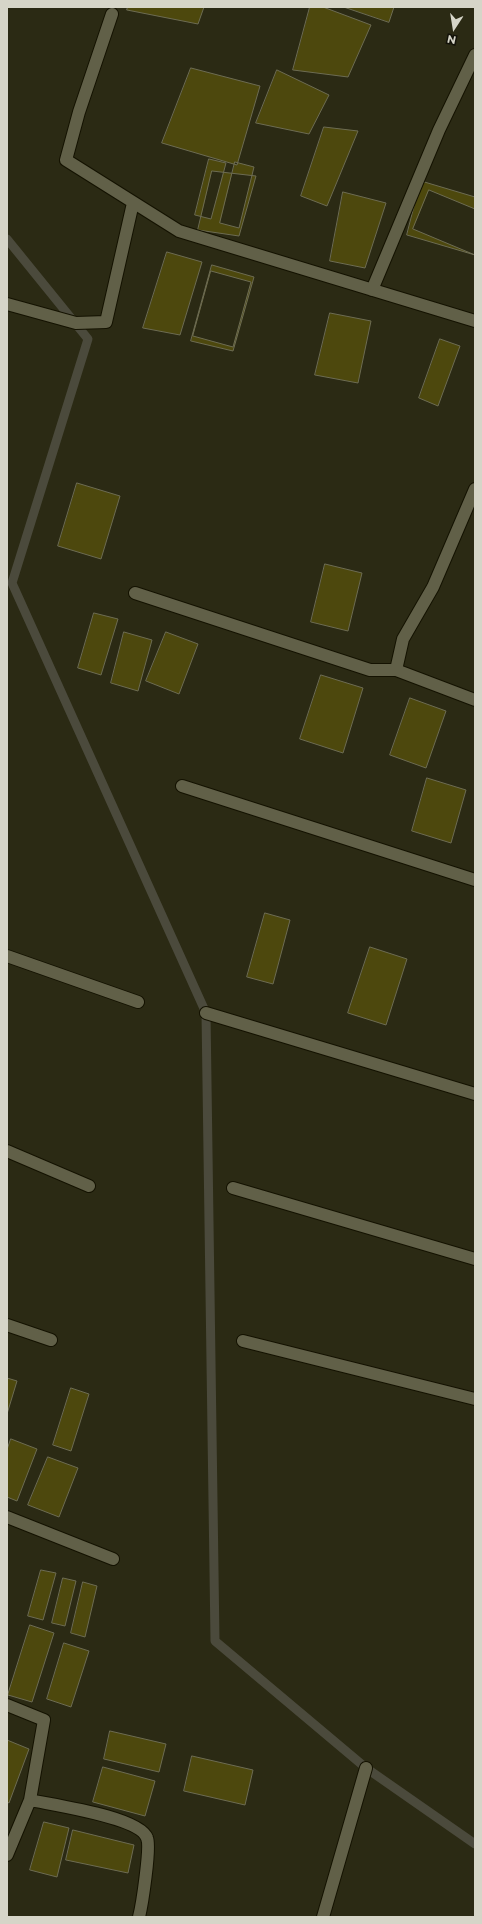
<!DOCTYPE html>
<html>
<head>
<meta charset="utf-8">
<style>
	body { margin:0 }
	#map { position:relative; width:482px; height:1924px; overflow:hidden; background:#2b2a14; font-family:Montserrat,sans-serif }
	canvas { display:block }
	.frame { position:absolute; inset:0; border:8px solid #d6d5c8; pointer-events:none }
	.north { position:absolute; left:434px; top:8px; width:40px; height:40px; -webkit-text-stroke:3px #131209; paint-order:stroke; rotate:192deg; font-size:11px; font-weight:700; line-height:16px; text-align:center; color:#d6d5c8 }
	.north::after { content:''; display:block; margin:auto; width:14px; height:18px; background:#d6d5c8; clip-path:polygon(50% 0,100% 100%,50% 72%,0 100%) }
</style>
</head>
<body>
<div id="map">
<canvas width="482" height="1924"></canvas>
<div class="frame"></div>
<div class="north">N</div>
</div>
<script>
const g = document.querySelector('canvas').getContext('2d');
g.lineJoin = 'round';
function strokePath(path, color, width, dash) { g.strokeStyle = color; g.lineWidth = width; g.lineCap = dash ? 'butt' : 'round'; g.setLineDash(dash || []); g.stroke(path); }
function paint(path, color) { g.fillStyle = color; g.fill(path, 'evenodd'); }
strokePath(new Path2D(`
	M7,239L88,339L12,583L206,1013L215,1641L366,1768L475,1844`), '#4b4a3c', 9);
const building = new Path2D(`
	M128,7H204L198,24L127,10Z
	M310,7H323L371,25L348,77L293,70Z
	M344,7H394L389,22Z
	M191,68L260,86L237,165L162,143Z
	M277,70L329,95L309,134L256,123Z
	M324,127L358,131L327,206L301,196Z
	M209,159L226,163L211,219L195,215Z
	M235,162L254,167L239,228L220,223Z
	M212,171L256,176L239,236L198,230Z
	M421,181L475,197V255L407,235Z
	M429,190L475,209V255L413,229Z
	M343,192L386,203L365,268L330,261Z
	M167,252L202,262L180,335L143,328Z
	M212,265L254,277L233,351L191,341Z
	M211,271L251,282L233,347L193,336Z
	M330,313L371,321L358,383L315,375Z
	M440,339L460,346L438,406L419,398Z
	M77,483L120,496L101,559L58,546Z
	M325,564L362,573L348,631L311,622Z
	M94,613L118,619L101,675L78,668Z
	M124,632L152,640L138,691L111,683Z
	M166,632L198,644L179,694L146,681Z
	M321,675L363,688L343,753L300,739Z
	M410,698L446,711L426,768L390,755Z
	M427,778L466,790L451,843L412,831Z
	M265,913L290,920L273,984L247,977Z
	M370,947L407,959L386,1025L348,1013Z
	M7,1378L17,1381L7,1414Z
	M71,1388L89,1394L71,1451L53,1445Z
	M11,1439L37,1449L17,1501L7,1497V1450Z
	M48,1457L78,1468L59,1517L28,1505Z
	M41,1570L56,1573L43,1620L28,1616Z
	M63,1578L76,1581L65,1626L52,1623Z
	M83,1582L97,1586L85,1637L71,1633Z
	M30,1625L54,1633L32,1702L8,1695Z
	M64,1643L89,1651L71,1707L47,1699Z
	M110,1731L166,1744L159,1772L104,1759Z
	M7,1740L29,1749L9,1803L7,1802Z
	M192,1756L253,1770L245,1805L184,1791Z
	M103,1767L155,1781L145,1816L93,1802Z
	M44,1822L69,1828L57,1877L30,1870Z
	M73,1830L134,1845L128,1873L66,1860Z`);
paint(building, '#4d480d');
strokePath(building, '#6d6c53', 1);
const street = new Path2D(`
	M112,14L79,112L66,160L179,231L475,321
	M372,290L439,130L475,55
	M7,304L76,323L106,322L133,203
	M135,593L370,670H396L475,700
	M396,670L403,639L433,587L475,489
	M182,786L475,880
	M7,956L138,1002
	M206,1013L475,1094
	M7,1151L89,1186
	M233,1188L475,1259
	M7,1325L51,1340
	M243,1341L475,1399
	M7,1517L113,1559
	M7,1705L44,1720L30,1800L7,1855
	M30,1800C53,1805 140,1817 147,1838C151,1847 142,1905 139,1917
	M323,1917L366,1768`);
strokePath(street, '#141201', 14);
strokePath(street, '#616048', 12);
</script>
</body>
</html>
